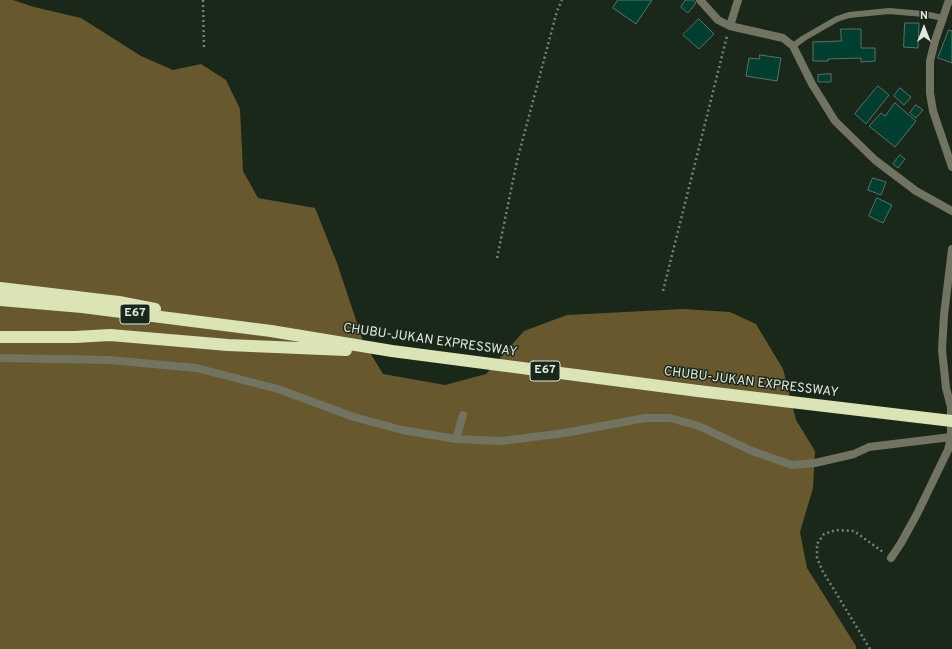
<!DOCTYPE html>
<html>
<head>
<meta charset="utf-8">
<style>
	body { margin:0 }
	#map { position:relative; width:952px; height:649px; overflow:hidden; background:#1a281a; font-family:Overpass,sans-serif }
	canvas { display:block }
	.north { position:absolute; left:904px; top:8px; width:40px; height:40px; -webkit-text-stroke:3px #1a281a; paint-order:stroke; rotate:0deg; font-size:11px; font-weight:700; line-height:16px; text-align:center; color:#e0e9df }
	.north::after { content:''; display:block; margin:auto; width:14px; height:18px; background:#e0e9df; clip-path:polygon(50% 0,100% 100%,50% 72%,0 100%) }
</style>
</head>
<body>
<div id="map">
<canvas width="952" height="649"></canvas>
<div class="north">N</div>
</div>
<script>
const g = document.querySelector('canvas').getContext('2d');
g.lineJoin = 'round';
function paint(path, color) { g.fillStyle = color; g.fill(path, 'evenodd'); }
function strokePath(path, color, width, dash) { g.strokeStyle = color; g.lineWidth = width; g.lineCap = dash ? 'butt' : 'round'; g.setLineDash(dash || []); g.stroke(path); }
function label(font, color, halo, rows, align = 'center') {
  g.font = font + ' Overpass,sans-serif'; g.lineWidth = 3; g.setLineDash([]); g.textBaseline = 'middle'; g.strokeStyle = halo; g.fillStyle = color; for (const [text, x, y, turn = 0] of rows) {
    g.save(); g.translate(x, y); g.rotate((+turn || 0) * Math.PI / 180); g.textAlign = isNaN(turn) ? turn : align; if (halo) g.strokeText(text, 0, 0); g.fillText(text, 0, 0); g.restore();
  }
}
paint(new Path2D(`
	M0,0H13L34,7L81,18L141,56L173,70L201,64L226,80L240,109L243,171L258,198L315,208L337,263L363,341L383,374L445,385L486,374L524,331L567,315L683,309L730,312L756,324L783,369L796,420L815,451L813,488L800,532L807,568L856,646V649H0Z`), '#68582d');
const building = new Path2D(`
	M618,0H652L636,24L613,8Z
	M686,0H693L696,3L688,13L681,7Z
	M699,19L714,34L699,49L683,35Z
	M905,23H919L918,48L904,47Z
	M841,29H861V48H875V61L861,62V58L828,59V61H813V42L841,41Z
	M949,30L952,31V63L938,58Z
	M760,55L781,58L777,81L746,76L749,58L759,59Z
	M831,74V82H818V75Z
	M878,86L889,95L866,124L855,114Z
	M900,88L911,97L904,105L894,96Z
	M895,103L916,121L895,147L869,126L881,113L885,116Z
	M916,105L923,110L916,118L910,113Z
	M900,155L905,159L898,168L893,164Z
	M873,178L886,182L881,195L868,190Z
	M877,198L892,205L883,223L869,216Z`);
paint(building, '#003e2f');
strokePath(building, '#59736a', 1);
strokePath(new Path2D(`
	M203,0L204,48
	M497,258L517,161L557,11L562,0
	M663,291L727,36
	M870,649L822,570L817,557V544L824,534L836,530L854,531L883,552`), '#768276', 2.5, [2, 3]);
strokePath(new Path2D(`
	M793,46L804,38L837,19L849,15L889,11L924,14L943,18`), '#707461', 6);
strokePath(new Path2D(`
	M700,0L718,20L730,26L783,38L793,46L812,84L835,121L875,160L916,191L952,211
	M949,0L935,41L930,61V93L933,111L952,167
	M730,26L738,0
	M0,358L110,360L196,368L278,389L354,417L402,430L456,439L502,441L565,433L645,418H670L699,426L752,451L792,465L815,463L854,454L869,447L951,437
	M456,439L463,415
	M891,558L901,543L917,514L948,450L951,437V407L946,388L942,350L944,315L952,249`), '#707461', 8);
strokePath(new Path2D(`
	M0,288L119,302L155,309
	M0,300L82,307L271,331L392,351L698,391
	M0,337H75L110,335L228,345L346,350`), '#dbe4b5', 12);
strokePath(new Path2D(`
	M698,391L952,421`), '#dbe4b5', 12);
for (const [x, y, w] of [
	[135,314,30],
	[545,371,30]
]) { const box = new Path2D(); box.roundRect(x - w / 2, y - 10, w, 20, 3); g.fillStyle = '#1a281a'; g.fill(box); strokePath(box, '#e0e9df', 1); }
label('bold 12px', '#e0e9df', null, [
	["E67",135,314],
	["E67",545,371]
]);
label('13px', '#e0e9df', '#1a281a', [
	["CHUBU-JUKAN EXPRESSWAY",430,341,8],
	["CHUBU-JUKAN EXPRESSWAY",751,383,7]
]);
</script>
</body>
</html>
